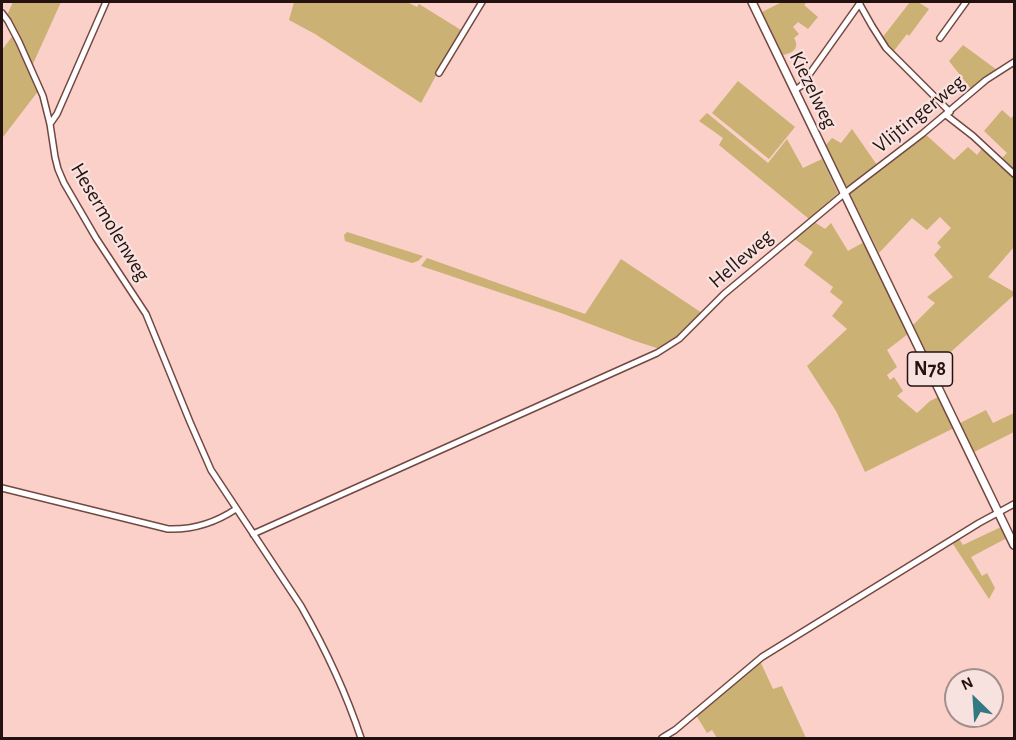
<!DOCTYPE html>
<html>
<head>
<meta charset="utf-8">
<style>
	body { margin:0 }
	#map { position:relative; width:1016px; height:740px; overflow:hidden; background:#fad0c9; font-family:"Alegreya Sans",sans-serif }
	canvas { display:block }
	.frame { position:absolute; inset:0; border:3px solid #23120f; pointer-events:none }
	.north { position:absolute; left:944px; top:668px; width:60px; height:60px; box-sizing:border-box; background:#f8e2df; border:2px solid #a38f8c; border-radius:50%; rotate:335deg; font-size:16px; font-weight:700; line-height:24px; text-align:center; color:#23120f }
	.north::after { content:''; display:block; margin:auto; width:21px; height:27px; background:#327983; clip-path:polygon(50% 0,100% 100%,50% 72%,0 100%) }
</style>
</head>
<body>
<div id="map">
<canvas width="1016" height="740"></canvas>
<div class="frame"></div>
<div class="north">N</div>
</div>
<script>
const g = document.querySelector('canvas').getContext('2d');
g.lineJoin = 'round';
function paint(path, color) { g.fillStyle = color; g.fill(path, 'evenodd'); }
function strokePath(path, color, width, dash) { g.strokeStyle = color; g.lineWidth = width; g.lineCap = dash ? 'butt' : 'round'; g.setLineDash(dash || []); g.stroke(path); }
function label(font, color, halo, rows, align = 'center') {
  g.font = font + ' "Alegreya Sans",sans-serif'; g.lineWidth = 4.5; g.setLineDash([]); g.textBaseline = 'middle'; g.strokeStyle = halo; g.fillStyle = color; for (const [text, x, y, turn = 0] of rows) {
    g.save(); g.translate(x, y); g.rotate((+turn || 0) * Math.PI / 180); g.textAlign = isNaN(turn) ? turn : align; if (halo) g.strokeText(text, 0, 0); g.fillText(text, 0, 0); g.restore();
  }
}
paint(new Path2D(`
	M13,2H61L32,66L6,17Z
	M294,2H407L417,7L419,4L461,30L421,103L315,34L289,20Z
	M782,2H807L804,5L818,17L808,29L798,22L793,27L799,34L794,38C800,48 793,53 783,55L762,12Z
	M910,2H918L929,9L909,36L907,34L893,52L882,38Z
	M14,34L39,90L3,137L2,136V50Z
	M963,45L997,70L971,89L949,61Z
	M738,81L795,127L769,159L712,113Z
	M1002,110L1011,118L1014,115V172L1001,159L1007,153L984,131Z
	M707,113L768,163L787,139L803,168L822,159L838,193L809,219L719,145L723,138L699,121Z
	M852,129L877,165L849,186H846L826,145L832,138L841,143Z
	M925,134L954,160L968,147L977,155L983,147L1014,177V247L988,277L1014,292V295L933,368L913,325L935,303L927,297L953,277L934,255L941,247L937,243L951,228L940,217L927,230L912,218L879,253L850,194Z
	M813,221L825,229L831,223L848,251L864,242L908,334L887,350L897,367L887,375L890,380L894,377L903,391L897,396L917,413L930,401L938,397L954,428L865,472L836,411L807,366L847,329L832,316L843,302L830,292L833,287L804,265L813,252L793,238Z
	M347,232L423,256L418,261L412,263L345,241L344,235Z
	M427,258L585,314L621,259L702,313L675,340L660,349L635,341L561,313L421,266Z
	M986,410L993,423L1014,413V432L974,452L960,423Z
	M1001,527L1007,538L971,557L982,576L987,573L995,588L989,599L951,541L958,537L963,545Z
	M760,661L773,689L782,686L806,738H717L712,730L707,733L696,715L722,695Z`), '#cbb173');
const minor = new Path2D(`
	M859,3L872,26L886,48L950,112
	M2,13L8,21L19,42L43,96L50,124L55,157L58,169L64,183L96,238L146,314L190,422L211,470L301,606C325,648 346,693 361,738
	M940,38L966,2
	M439,73L482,2
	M795,90L801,86L860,3
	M946,115L973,136L1014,174
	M50,124L57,114L106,2
	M2,488L168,529C194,530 215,523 236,509
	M253,534L657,353L679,339L724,294L845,193L922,134L986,80L1014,62
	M662,738L675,730L762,657L979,523L1014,504`);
const major = new Path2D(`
	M752,2L1014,545`);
strokePath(minor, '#734842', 8);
strokePath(major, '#734842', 10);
strokePath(minor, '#fff', 5);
strokePath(major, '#fff', 7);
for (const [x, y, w] of [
	[930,369,45]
]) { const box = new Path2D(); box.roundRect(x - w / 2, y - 17, w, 34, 4.5); g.fillStyle = '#f8e2df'; g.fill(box); strokePath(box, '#23120f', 1.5); }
label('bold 20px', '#23120f', null, [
	["N78",930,369]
]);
label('21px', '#23120f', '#f8e2df', [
	["Kiezelweg",813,90,64],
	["Vlijtingerweg",919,114,-39],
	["Hesermolenweg",110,222,59],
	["Helleweg",741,259,-41]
]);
</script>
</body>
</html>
